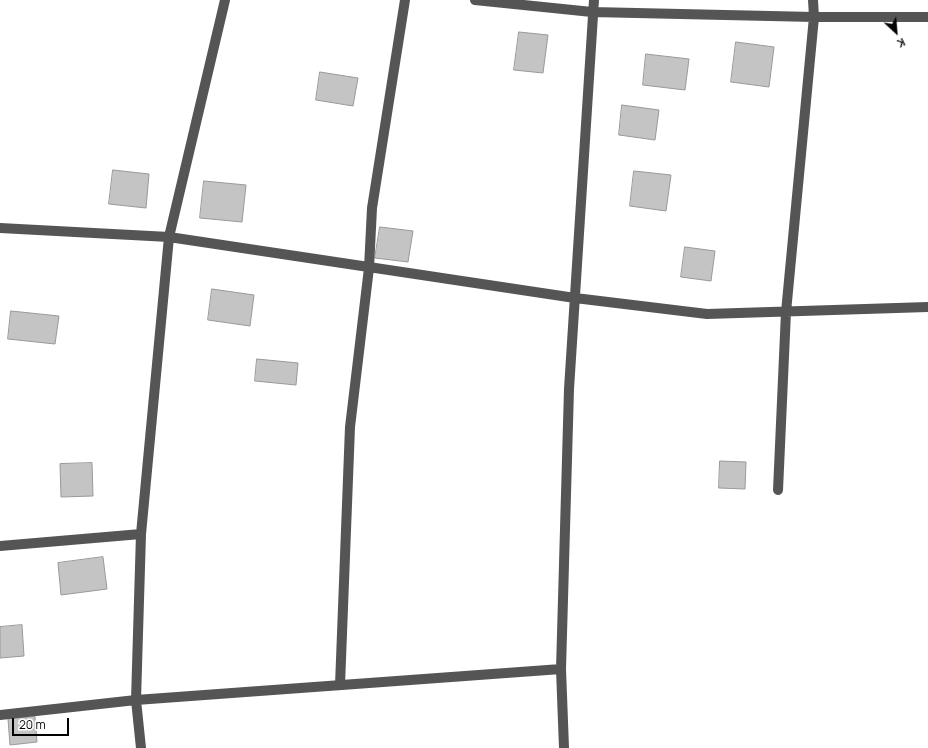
<!DOCTYPE html>
<html>
<head>
<meta charset="utf-8">
<style>
	body { margin:0 }
	#map { position:relative; width:928px; height:748px; overflow:hidden; background:#fff; font-family:Manrope,sans-serif }
	canvas { display:block }
	.north { position:absolute; left:876px; top:12px; width:40px; height:40px; -webkit-text-stroke:3px #fff; paint-order:stroke; rotate:154deg; font-size:11px; font-weight:700; line-height:16px; text-align:center; color:#000 }
	.north::after { content:''; display:block; margin:auto; width:14px; height:18px; background:#000; clip-path:polygon(50% 0,100% 100%,50% 72%,0 100%) }
	.scale { position:absolute; left:12px; top:718px; width:57px; height:18px; box-sizing:border-box; border:2px solid #000; border-top:0; padding-left:5px; font-size:12px; line-height:14px; white-space:nowrap; color:#000; -webkit-text-stroke:3px #fff; paint-order:stroke }
</style>
</head>
<body>
<div id="map">
<canvas width="928" height="748"></canvas>
<div class="north">K</div>
<div class="scale">20 m</div>
</div>
<script>
const g = document.querySelector('canvas').getContext('2d');
g.lineJoin = 'round';
function paint(path, color) { g.fillStyle = color; g.fill(path, 'evenodd'); }
function strokePath(path, color, width, dash) { g.strokeStyle = color; g.lineWidth = width; g.lineCap = dash ? 'butt' : 'round'; g.setLineDash(dash || []); g.stroke(path); }
const building = new Path2D(`
	M519,32L548,35L543,73L514,70Z
	M736,42L774,47L769,87L731,82Z
	M646,54L689,59L685,90L643,85Z
	M320,72L358,78L353,106L316,100Z
	M622,105L659,110L655,140L619,135Z
	M113,170L149,174L146,208L109,204Z
	M634,171L671,175L666,211L630,206Z
	M204,181L246,185L242,222L200,218Z
	M380,227L413,231L408,262L375,258Z
	M685,247L715,251L711,281L681,277Z
	M212,289L254,295L250,326L208,320Z
	M11,311L59,316L55,344L8,339Z
	M257,359L298,363L296,385L255,381Z
	M720,461L746,462L745,489L719,488Z
	M92,463L93,496L61,497L60,464Z
	M103,557L107,589L61,595L58,563Z
	M22,625L24,656L0,658V627Z
	M35,717L37,742L10,745L8,719Z`);
paint(building, '#c4c4c4');
strokePath(building, '#999', 1);
strokePath(new Path2D(`
	M475,0L592,12L814,17H928
	M0,228L169,237L575,298L707,314L928,307
	M778,490L786,312L814,17L813,0
	M0,546L141,534
	M340,685L350,427L369,268L372,208L405,0
	M0,715L136,700L561,669
	M141,748L136,700L141,534L169,237L225,0
	M564,748L561,669L569,389L594,0`), '#555', 10);
</script>
</body>
</html>
